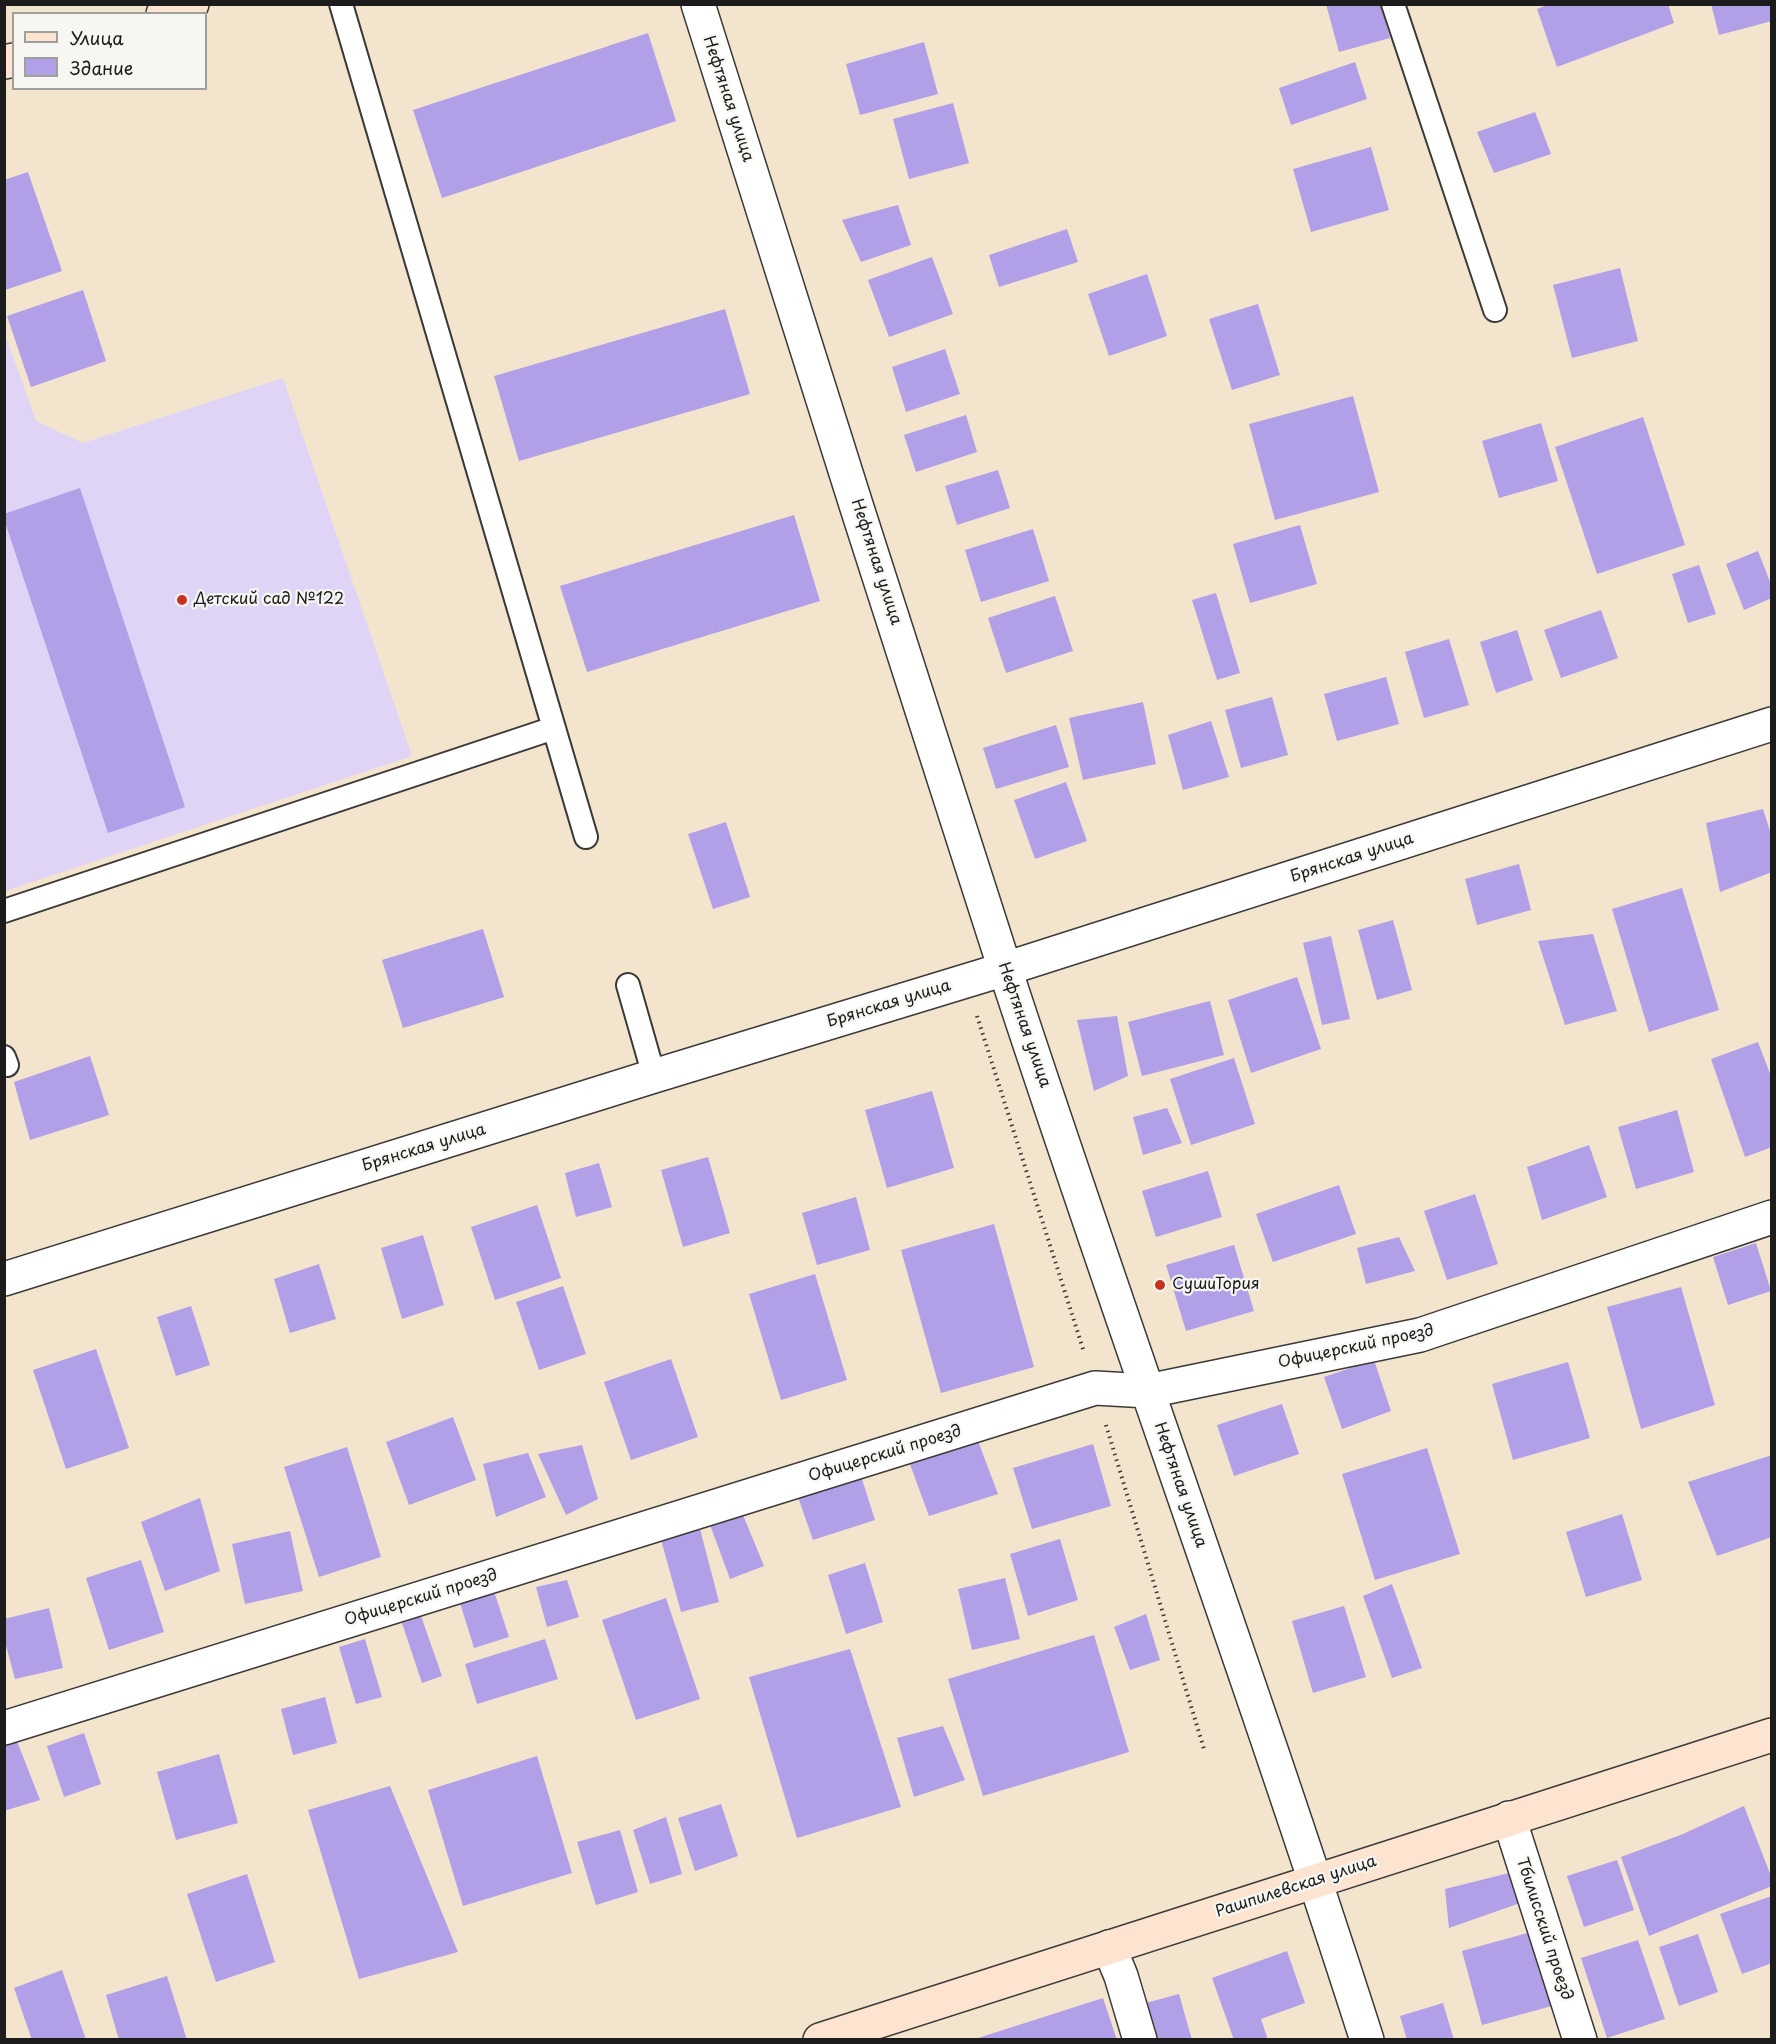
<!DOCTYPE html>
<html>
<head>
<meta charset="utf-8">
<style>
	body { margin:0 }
	#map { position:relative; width:1776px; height:2044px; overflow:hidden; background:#f3e4ce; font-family:"Playpen Sans",sans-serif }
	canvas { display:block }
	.frame { position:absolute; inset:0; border:6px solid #1c1c1c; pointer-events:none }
	.legend { position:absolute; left:12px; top:12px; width:195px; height:78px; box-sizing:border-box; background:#f6f6f2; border:2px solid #9f9f9c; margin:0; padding:8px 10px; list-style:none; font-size:18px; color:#1c1c1c }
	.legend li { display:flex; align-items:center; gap:12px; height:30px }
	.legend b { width:30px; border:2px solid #9f9f9c }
</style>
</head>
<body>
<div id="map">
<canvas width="1776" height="2044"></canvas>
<div class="frame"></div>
<ul class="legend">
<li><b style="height:8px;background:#fde4d1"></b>Улица</li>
<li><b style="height:16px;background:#b19fe8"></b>Здание</li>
</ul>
</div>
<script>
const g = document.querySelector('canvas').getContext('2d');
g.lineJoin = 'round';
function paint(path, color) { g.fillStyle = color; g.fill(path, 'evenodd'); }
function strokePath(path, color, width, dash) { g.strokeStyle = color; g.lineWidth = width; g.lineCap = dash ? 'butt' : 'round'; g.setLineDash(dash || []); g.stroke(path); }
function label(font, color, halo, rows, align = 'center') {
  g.font = font + ' "Playpen Sans",sans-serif'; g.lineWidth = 4.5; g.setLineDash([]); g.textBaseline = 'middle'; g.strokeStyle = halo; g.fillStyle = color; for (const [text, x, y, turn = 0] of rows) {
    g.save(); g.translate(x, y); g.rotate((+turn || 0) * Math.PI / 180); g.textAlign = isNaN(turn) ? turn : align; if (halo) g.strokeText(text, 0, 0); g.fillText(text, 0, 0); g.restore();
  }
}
paint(new Path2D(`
	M4,331L36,421L83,443L283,378L412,756L5,891Z`), '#dfd4f5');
paint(new Path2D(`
	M1326,4H1380L1390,38L1339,52Z
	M1550,4H1668L1674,23L1557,67L1537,9Z
	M1711,4H1772V21L1719,35Z
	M648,33L676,121L442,198L413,110Z
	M924,42L938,94L860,115L846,64Z
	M1355,62L1367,99L1291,125L1279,88Z
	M953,103L969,163L909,179L893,119Z
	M1535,112L1551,154L1494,173L1477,132Z
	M1371,147L1389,210L1311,232L1293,169Z
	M28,172L62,271L5,290L4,180Z
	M898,205L911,245L861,262L842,220Z
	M1067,229L1078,262L999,287L989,255Z
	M932,257L953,314L889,337L868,280Z
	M1620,268L1638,341L1572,358L1553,285Z
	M1147,274L1167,336L1109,356L1088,294Z
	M83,290L106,361L31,387L7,316Z
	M1258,304L1280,375L1232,390L1209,319Z
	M725,309L750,394L519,461L494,376Z
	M945,349L960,394L906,412L892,367Z
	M1353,396L1379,492L1275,520L1249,424Z
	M966,415L977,452L916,472L904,435Z
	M1643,417L1685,545L1597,574L1555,447Z
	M1541,423L1558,481L1499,498L1482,441Z
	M998,470L1010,508L957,525L945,486Z
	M80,488L185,807L108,833L4,519V514Z
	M794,515L820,601L587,672L560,586Z
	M1300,525L1317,584L1250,603L1233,544Z
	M1033,529L1049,581L981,602L965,550Z
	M1758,551L1772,587V598L1744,610L1726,564Z
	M1699,565L1716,614L1688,623L1672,574Z
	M1216,593L1240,673L1217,680L1192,600Z
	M1055,596L1073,651L1006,673L988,618Z
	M1601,610L1618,658L1561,678L1544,630Z
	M1517,630L1533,680L1496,693L1480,642Z
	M1449,639L1469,705L1424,718L1405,652Z
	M1386,677L1399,724L1337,741L1324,694Z
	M1272,697L1288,755L1241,768L1225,710Z
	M1143,702L1156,764L1083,780L1069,718Z
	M1211,721L1229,777L1183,790L1168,735Z
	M1056,725L1069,767L996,789L983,748Z
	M1066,782L1087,841L1035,859L1014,800Z
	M1763,809L1772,837V872L1720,892L1706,823Z
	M726,822L750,897L713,909L688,834Z
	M1519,864L1531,910L1477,925L1465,879Z
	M1682,888L1719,1010L1649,1032L1612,909Z
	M1393,920L1412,990L1377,1000L1358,930Z
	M483,929L504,997L403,1028L382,960Z
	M1593,934L1617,1011L1565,1025L1538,941Z
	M1331,936L1350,1019L1322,1025L1303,943Z
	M1297,977L1321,1049L1251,1073L1228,1000Z
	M1210,1001L1224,1055L1142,1076L1128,1022Z
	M1117,1016L1128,1076L1094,1091L1077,1020Z
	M1758,1042L1772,1079V1147L1745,1157L1711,1059Z
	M90,1056L109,1115L30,1140L14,1082Z
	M1234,1058L1255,1124L1191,1145L1170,1079Z
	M932,1091L954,1168L887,1188L865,1110Z
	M1167,1108L1182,1143L1143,1155L1133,1117Z
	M1677,1110L1694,1172L1636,1189L1618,1127Z
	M1589,1145L1607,1197L1542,1220L1527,1167Z
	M708,1157L730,1233L683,1247L661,1170Z
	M599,1163L612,1207L576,1217L565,1173Z
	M1208,1171L1222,1217L1156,1237L1142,1191Z
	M1339,1185L1356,1234L1273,1262L1256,1214Z
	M1475,1194L1498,1264L1447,1280L1424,1211Z
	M856,1197L870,1250L817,1265L802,1213Z
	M537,1205L561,1278L495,1300L471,1227Z
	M994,1224L1034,1367L941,1393L901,1250Z
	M423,1235L444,1305L402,1319L381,1248Z
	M1399,1237L1415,1271L1366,1284L1357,1248Z
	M1756,1243L1771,1291L1728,1305L1713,1257Z
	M1234,1245L1254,1311L1186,1331L1166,1265Z
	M319,1264L336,1319L290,1333L274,1279Z
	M815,1274L847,1380L781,1400L749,1294Z
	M563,1286L586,1354L539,1370L516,1302Z
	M1681,1287L1715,1405L1641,1429L1607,1307Z
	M191,1306L210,1365L176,1376L157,1317Z
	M96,1349L129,1448L66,1469L33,1370Z
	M671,1359L698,1437L631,1460L604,1382Z
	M1374,1360L1391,1411L1342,1429L1324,1377Z
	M1568,1362L1590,1438L1513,1460L1492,1384Z
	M1282,1404L1299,1454L1234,1476L1217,1425Z
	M453,1417L476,1480L409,1505L386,1442Z
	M978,1441L998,1494L929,1516L908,1459Z
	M1093,1444L1111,1506L1032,1529L1013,1468Z
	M582,1445L598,1499L566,1515L538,1454Z
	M347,1447L381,1557L319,1577L284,1467Z
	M1427,1448L1460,1554L1375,1580L1342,1474Z
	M528,1453L546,1497L496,1517L483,1464Z
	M1772,1455V1537L1717,1556L1688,1482Z
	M861,1476L875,1520L813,1540L798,1497Z
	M200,1498L220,1571L165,1591L141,1522Z
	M1622,1514L1642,1580L1586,1597L1566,1532Z
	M743,1515L764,1566L730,1579L709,1522Z
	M699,1525L719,1602L681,1612L660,1536Z
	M290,1531L303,1591L245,1604L232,1544Z
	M1060,1539L1078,1600L1028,1616L1010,1554Z
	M141,1560L164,1632L109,1650L86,1578Z
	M865,1563L883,1622L846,1634L828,1575Z
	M1005,1578L1020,1639L972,1650L958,1589Z
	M490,1579L509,1637L474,1648L456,1590Z
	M567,1580L579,1617L547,1627L536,1587Z
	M1392,1584L1422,1668L1392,1678L1363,1596Z
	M666,1598L700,1699L636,1720L602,1620Z
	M1344,1606L1366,1677L1313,1693L1292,1621Z
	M49,1608L63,1668L15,1679L4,1638V1619Z
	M1146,1614L1160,1660L1130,1670L1114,1627Z
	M421,1616L442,1676L422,1683L402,1623Z
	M1094,1635L1129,1752L983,1796L948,1679Z
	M365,1639L382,1697L356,1704L339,1647Z
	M545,1639L558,1679L477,1704L465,1664Z
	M850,1649L901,1807L797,1838L749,1677Z
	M325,1697L337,1743L293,1755L281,1709Z
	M943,1726L965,1780L914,1797L897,1738Z
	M84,1733L101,1784L64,1797L47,1746Z
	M17,1741L40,1800L4,1811V1746Z
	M219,1754L238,1823L176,1840L157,1772Z
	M537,1756L572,1873L463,1906L428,1790Z
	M390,1786L458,1952L359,1979L308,1810Z
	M721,1804L738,1856L695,1871L678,1818Z
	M1744,1806L1772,1879V1886L1649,1936L1621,1857L1683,1834Z
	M666,1817L682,1874L650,1884L633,1830Z
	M620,1830L638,1892L596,1905L577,1842Z
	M1617,1860L1634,1910L1584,1927L1567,1876Z
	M1509,1873L1520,1903L1449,1928L1445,1889Z
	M247,1874L275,1962L216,1982L187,1894Z
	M1772,1896V1963L1742,1974L1720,1914Z
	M1531,1932L1552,2006L1482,2025L1462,1951Z
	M1698,1934L1718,1992L1679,2006L1659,1947Z
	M1638,1940L1665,2019L1607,2038L1581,1958Z
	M1287,1951L1305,2003L1261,2019L1268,2040H1234L1212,1978Z
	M62,1970L86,2040H32L14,1988Z
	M167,1976L187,2040H119L106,1995Z
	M1179,1994L1192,2040H1152L1142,2004Z
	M1103,1998L1117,2040H975V2039Z
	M1443,2003L1454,2040H1407L1400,2016Z`), '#b19fe8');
const lane = new Path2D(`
	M341,4L586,837
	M1393,4L1495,310
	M4,911L554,728
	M628,985L654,1076
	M4,1057L7,1065`);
const street = new Path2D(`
	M698,4C800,326 900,648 1005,969C1122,1327 1252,1681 1367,2040
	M4,1279L654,1076L1005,969L1772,724
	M4,1728L1095,1388L1148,1391L1420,1335L1772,1217
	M1509,1818L1580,2040
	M1109,1947L1121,1976L1140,2040`);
const secondary = new Path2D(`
	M163,14L192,4
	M4,62L14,60
	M820,2040L1772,1735`);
strokePath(lane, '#3c3a37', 26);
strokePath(street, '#3c3a37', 36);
strokePath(secondary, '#3c3a37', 36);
strokePath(new Path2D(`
	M977,1016L1084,1352
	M1106,1425L1204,1749`), '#3c3a37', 4, [1.5, 4.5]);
strokePath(lane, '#fff', 22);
strokePath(street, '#fff', 33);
strokePath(secondary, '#fde4d1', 33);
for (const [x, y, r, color] of [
	[182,600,6,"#c8321e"],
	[1160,1285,6,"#c8321e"]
]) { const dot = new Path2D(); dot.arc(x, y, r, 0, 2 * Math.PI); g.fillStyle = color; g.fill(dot); strokePath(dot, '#f6f6f2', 2); }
label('16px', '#1c1c1c', '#f6f6f2', [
	["Нефтяная улица",728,99,72],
	["Нефтяная улица",876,562,72],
	["Брянская улица",1352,858,-18],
	["Брянская улица",889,1004,-17],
	["Нефтяная улица",1024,1025,71],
	["Брянская улица",424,1148,-17],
	["Офицерский проезд",1356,1347,-12],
	["Офицерский проезд",885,1454,-17],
	["Нефтяная улица",1180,1485,71],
	["Офицерский проезд",421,1598,-17],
	["Рашпилевская улица",1296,1887,-18],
	["Тбилисский проезд",1544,1929,72]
]);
label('16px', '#1c1c1c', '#f6f6f2', [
	["Детский сад №122",194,600],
	["СушиТория",1172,1285]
], 'left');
</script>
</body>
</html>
